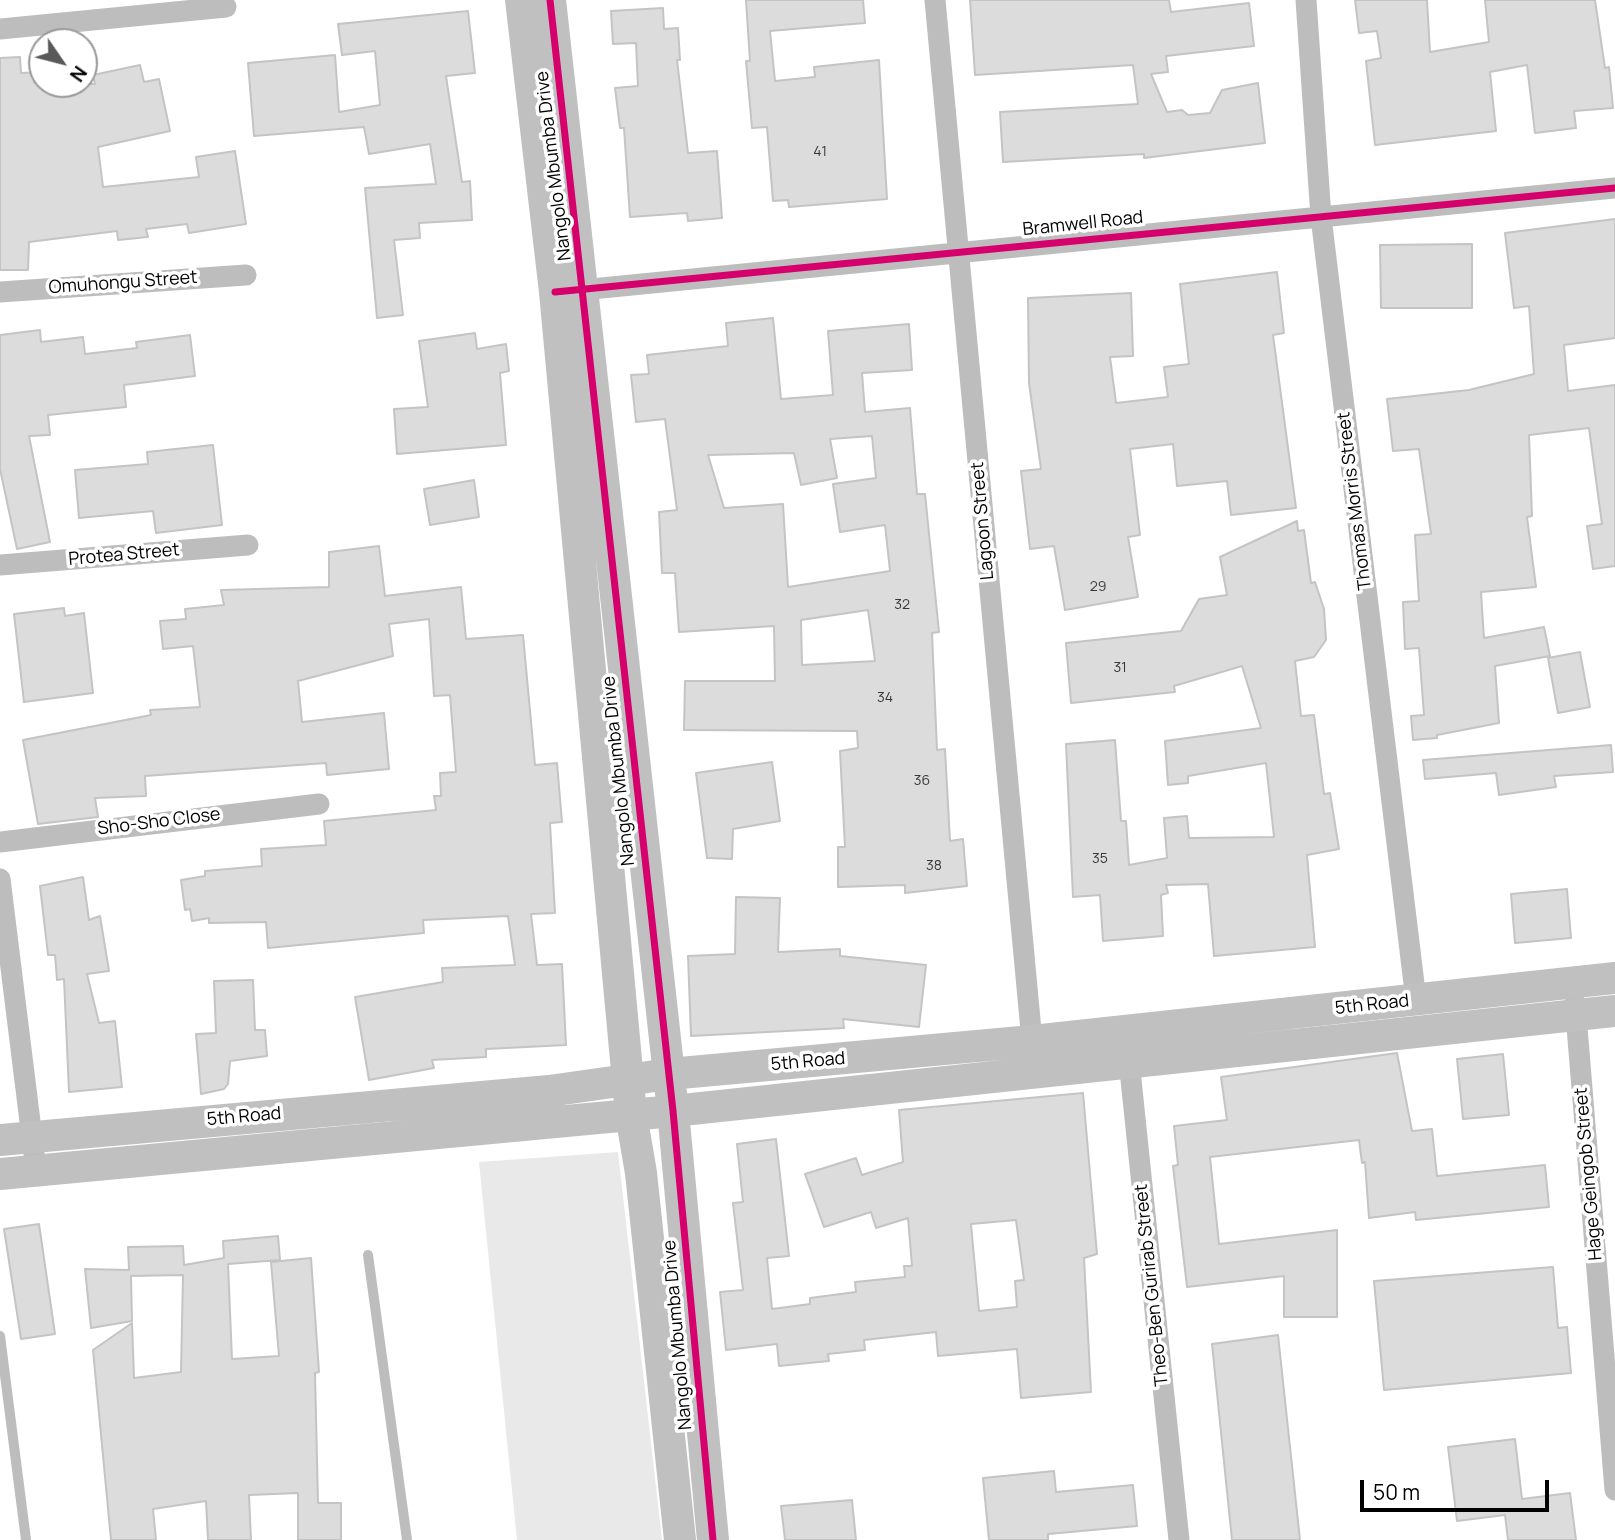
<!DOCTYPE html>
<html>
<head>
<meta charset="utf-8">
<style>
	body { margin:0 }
	#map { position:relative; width:1615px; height:1540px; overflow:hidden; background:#fff; font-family:Manrope,sans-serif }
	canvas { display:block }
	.north { position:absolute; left:28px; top:28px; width:70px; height:70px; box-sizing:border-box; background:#fff; border:2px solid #999; border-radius:50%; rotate:125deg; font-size:19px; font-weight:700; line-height:28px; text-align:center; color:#000 }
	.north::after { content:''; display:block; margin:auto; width:24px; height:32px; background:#595959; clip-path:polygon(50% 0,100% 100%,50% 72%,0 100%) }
	.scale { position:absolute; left:1360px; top:1480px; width:189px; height:32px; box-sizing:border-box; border:4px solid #000; border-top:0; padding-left:9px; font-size:21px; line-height:24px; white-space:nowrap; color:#000; -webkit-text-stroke:5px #fff; paint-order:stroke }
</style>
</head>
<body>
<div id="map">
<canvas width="1615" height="1540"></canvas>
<div class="north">N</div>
<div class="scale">50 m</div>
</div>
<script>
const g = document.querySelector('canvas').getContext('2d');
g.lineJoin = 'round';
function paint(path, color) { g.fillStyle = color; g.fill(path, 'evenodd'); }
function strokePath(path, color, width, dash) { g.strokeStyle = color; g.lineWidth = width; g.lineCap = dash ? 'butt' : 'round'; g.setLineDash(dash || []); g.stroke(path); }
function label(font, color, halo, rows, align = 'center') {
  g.font = font + ' Manrope,sans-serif'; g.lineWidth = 7; g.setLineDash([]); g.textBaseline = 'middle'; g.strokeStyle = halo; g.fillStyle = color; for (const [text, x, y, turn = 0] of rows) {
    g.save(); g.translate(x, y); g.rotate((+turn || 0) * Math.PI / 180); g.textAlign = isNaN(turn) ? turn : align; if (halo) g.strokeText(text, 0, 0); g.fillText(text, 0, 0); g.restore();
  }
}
paint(new Path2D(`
	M618,1152L662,1540H517L479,1162Z`), '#e9e9e9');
const building = new Path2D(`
	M746,0H863L865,23L770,31L775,81L815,77L814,67L879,60L887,199L789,207L788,200L773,201L767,127L752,128L746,61H750Z
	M970,0H1169L1171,12L1249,3L1254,46L1166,56L1168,72L1151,74L1167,112L1182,110L1188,115L1210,113L1222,90L1258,83L1265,143L1144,158V154L1003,162L1000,112L1138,104L1133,65L975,75Z
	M1355,0H1427L1430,52L1489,42L1485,0H1595L1605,68L1609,67L1613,108L1574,111L1576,128L1535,133L1527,65L1490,72L1496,131L1375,145L1366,61L1381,58L1377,31L1359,33Z
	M663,8L664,29L678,28L680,60H677L688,153L717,151L722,218L688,221L687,213L630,217L624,128H620L615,88L638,86L636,43L613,44L611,11Z
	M468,11L475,73L446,76L462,182L470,181L472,220L419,223L420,238L394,240L403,315L377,318L365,188L436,184L430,144L369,154L364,127L254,136L248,63L335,55L339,112L380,105L375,51L342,55L338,24Z
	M20,57L21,73L42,72V84H95L93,75L140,65L144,82L159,79L170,131L98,147L103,187L199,177L196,157L235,151L246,224L189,233L187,224L146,229L148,237L118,240L117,231L29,242L28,270H0V58Z
	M1615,219V338L1564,345L1568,391L1615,385V566L1593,569L1587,526L1602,524L1589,428L1529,435L1532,516L1527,517L1536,587L1481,592L1484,638L1544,627L1550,656L1495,666L1499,723L1437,735V738L1413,740L1411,716L1424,715L1419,648L1405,649L1403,602L1419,601L1415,535L1431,534L1419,449L1393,451L1387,399L1469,390L1534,374L1529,306L1514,308L1505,233Z
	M1472,244V308H1381L1380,245Z
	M1277,272L1284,333L1273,335L1296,508L1231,515L1227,481L1177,486L1173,444L1130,449L1140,535L1128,537L1138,597L1065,610L1054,546L1030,549L1021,471L1041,469L1029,383L1028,298L1131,293L1133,356L1110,357L1116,403L1168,397L1164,367L1189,364L1180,284Z
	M773,318L781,399L833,395L828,331L909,324L912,370L862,373L865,412L910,408L917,494H925L939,632L932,633L937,750L945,749L950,841L963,839L967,886L905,893V885L838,887V847H845L840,751L858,748L857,731L684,730L685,681H775L774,626L679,632L675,573H662L659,512L677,510L665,419L636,422L631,375L649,374L647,355L728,346L726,323ZM872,436L876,478L833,484L840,532L885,525L890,571L788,587L783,504L724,508L708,455L794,453L801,485L837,478L830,439ZM868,610L875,661L802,665L801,620Z
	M40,330L41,342L83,337L85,354L137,348L136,342L190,335L195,376L124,385L126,407L48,415L50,435L29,436L50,542L17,549L0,469V335Z
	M475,333L477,349L506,344L509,371L500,373L506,445L397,454L394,409L428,407L419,341Z
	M213,445L222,525L156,533L153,511L79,518L75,470L148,464L147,452Z
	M474,480L479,517L430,525L424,489Z
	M1297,521L1298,531L1304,530L1311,583L1315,582L1324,609L1326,640L1314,657L1295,661L1301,716L1314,715L1324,794L1330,793L1339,849L1307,855L1315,947L1214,956L1208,884L1166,885L1168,893L1161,895L1163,936L1103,941L1100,895L1073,897L1066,744L1115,740L1121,821H1126L1129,865L1167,858L1164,818L1187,816L1189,838L1274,837L1266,763L1188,776V783L1168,785L1165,741L1261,728L1242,666L1174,686L1175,692L1071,703L1066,643L1181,631L1199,599L1227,595L1220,557Z
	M379,546L385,596L461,587L466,639L523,635L535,765L557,763L562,822L550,823L555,913L531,914L537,965L562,964L566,1045L486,1049V1057L432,1060L434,1068L369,1080L355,997L443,982L442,968L515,965L508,916L423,920L424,933L268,948L266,922L209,923V918L192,921L190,909L185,910L181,880L205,876V871L262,866L261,849L326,845L324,821L436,810L434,796H441L440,773L456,772L450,695L434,696L429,619L389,624L393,656L298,681L302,722L384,713L389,769L327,775L326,763L145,776L146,796L95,798L98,817L38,824L23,740L151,715L150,710L200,707L193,646L163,649L160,621L186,619L185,609L224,605L221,590L329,587V552Z
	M64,608L65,616L84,613L93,693L24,702L14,614Z
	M1580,652L1590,707L1558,713L1548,658Z
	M1611,745L1613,772L1554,776L1556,787L1499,795L1496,773L1425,779L1423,760Z
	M772,762L780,821L733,829L732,859L707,858L696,773Z
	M83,877L89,920L100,916L109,971L87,974L99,1023L115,1021L122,1087L69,1092L64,979L57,980L55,955H48L40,886Z
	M1567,889L1571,938L1515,943L1511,894Z
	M736,897L780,898L778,952L840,949V956L926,965L919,1027L843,1019L844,1028L691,1036L688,956L735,954Z
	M253,980L255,1030H265L267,1056L230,1061L228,1084L224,1089L201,1094L196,1034L216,1033L214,981Z
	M1397,1053L1412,1131L1432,1129L1437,1176L1545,1165L1549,1207L1416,1220L1415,1212L1369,1218L1365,1162L1362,1163L1359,1140L1210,1157L1219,1244L1337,1230V1317H1284V1276L1187,1287L1173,1166L1178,1165L1174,1126L1227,1120L1221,1077Z
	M1503,1054L1509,1115L1463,1119L1457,1059Z
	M1083,1093L1097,1254L1084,1258L1091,1392L1021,1398L1017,1349L938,1356L936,1332L864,1340L865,1350L828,1354L829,1361L779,1366L777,1344L726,1350L720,1292L743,1290L733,1203L743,1202L737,1144L776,1139L789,1256L767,1258L772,1309L810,1304V1298L856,1292L855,1282L905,1277L904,1266H912L908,1218L876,1228L871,1212L824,1227L805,1174L856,1158L862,1175L903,1162L899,1110ZM1016,1220L1024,1280L1015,1281L1017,1307L979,1311L971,1224Z
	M39,1224L55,1334L21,1339L4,1229Z
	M278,1236L280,1260L228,1264L232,1359L279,1356L271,1262L311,1258L319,1372L315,1373L318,1503H341V1540H298V1493L249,1495L251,1540H208L206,1501L153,1509L156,1540H111L93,1350L132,1323L134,1378L181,1372L183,1275L131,1276L132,1321L91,1328L85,1269L129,1270L128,1247L183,1246L184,1265L224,1258L223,1241Z
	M1553,1267L1558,1328L1567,1327L1571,1373L1384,1390L1374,1281Z
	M1278,1335L1300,1540H1232L1212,1344Z
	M1515,1439L1522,1499L1570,1493L1576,1540H1508L1505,1515L1457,1521L1448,1447Z
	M1054,1471L1056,1492L1133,1485L1137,1526L1048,1534V1540H989L983,1478Z
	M852,1500L856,1540H785L781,1506Z`);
paint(building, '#dcdcdc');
strokePath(building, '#c4c4c4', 2);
strokePath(new Path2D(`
	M368,1255L407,1540
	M0,1336L26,1540`), '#bdbdbd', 10);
strokePath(new Path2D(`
	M935,0L1032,1041
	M1306,0L1321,217L1416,1000
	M0,29L226,7
	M571,291L1615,188
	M0,292L246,275
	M0,565L248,545
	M0,842L319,804
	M0,879L36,1170
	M1575,1003L1615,1490
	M1128,1051L1179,1540`), '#bdbdbd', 21);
strokePath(new Path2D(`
	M521,0L555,292L631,1114L641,1173L680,1540
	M550,0L673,1111L713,1540
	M0,1140L549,1091L669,1074L1032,1041L1615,978
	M0,1174L673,1111L1615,1011`), '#c0c0c0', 32);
strokePath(new Path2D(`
	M550,0L673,1111L713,1540
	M555,292L1615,188`), '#d6006c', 7);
label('14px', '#373737', null, [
	["41",820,152],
	["29",1098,587],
	["32",902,605],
	["31",1120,668],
	["34",885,698],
	["36",922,781],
	["35",1100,859],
	["38",934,866]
]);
label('18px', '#000', '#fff', [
	["Nangolo Mbumba Drive",554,166,-97],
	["Bramwell Road",1083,224,-6],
	["Omuhongu Street",123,283,-4],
	["Thomas Morris Street",1355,501,-97],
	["Lagoon Street",983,521,-95],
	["Protea Street",124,555,-5],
	["Nangolo Mbumba Drive",619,771,-96],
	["Sho-Sho Close",159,822,-7],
	["5th Road",1372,1005,-6],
	["5th Road",808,1062,-5],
	["5th Road",244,1117,-5],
	["Hage Geingob Street",1589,1174,-95],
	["Theo-Ben Gurirab Street",1152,1285,-96],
	["Nangolo Mbumba Drive",678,1335,-95]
]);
</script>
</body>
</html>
